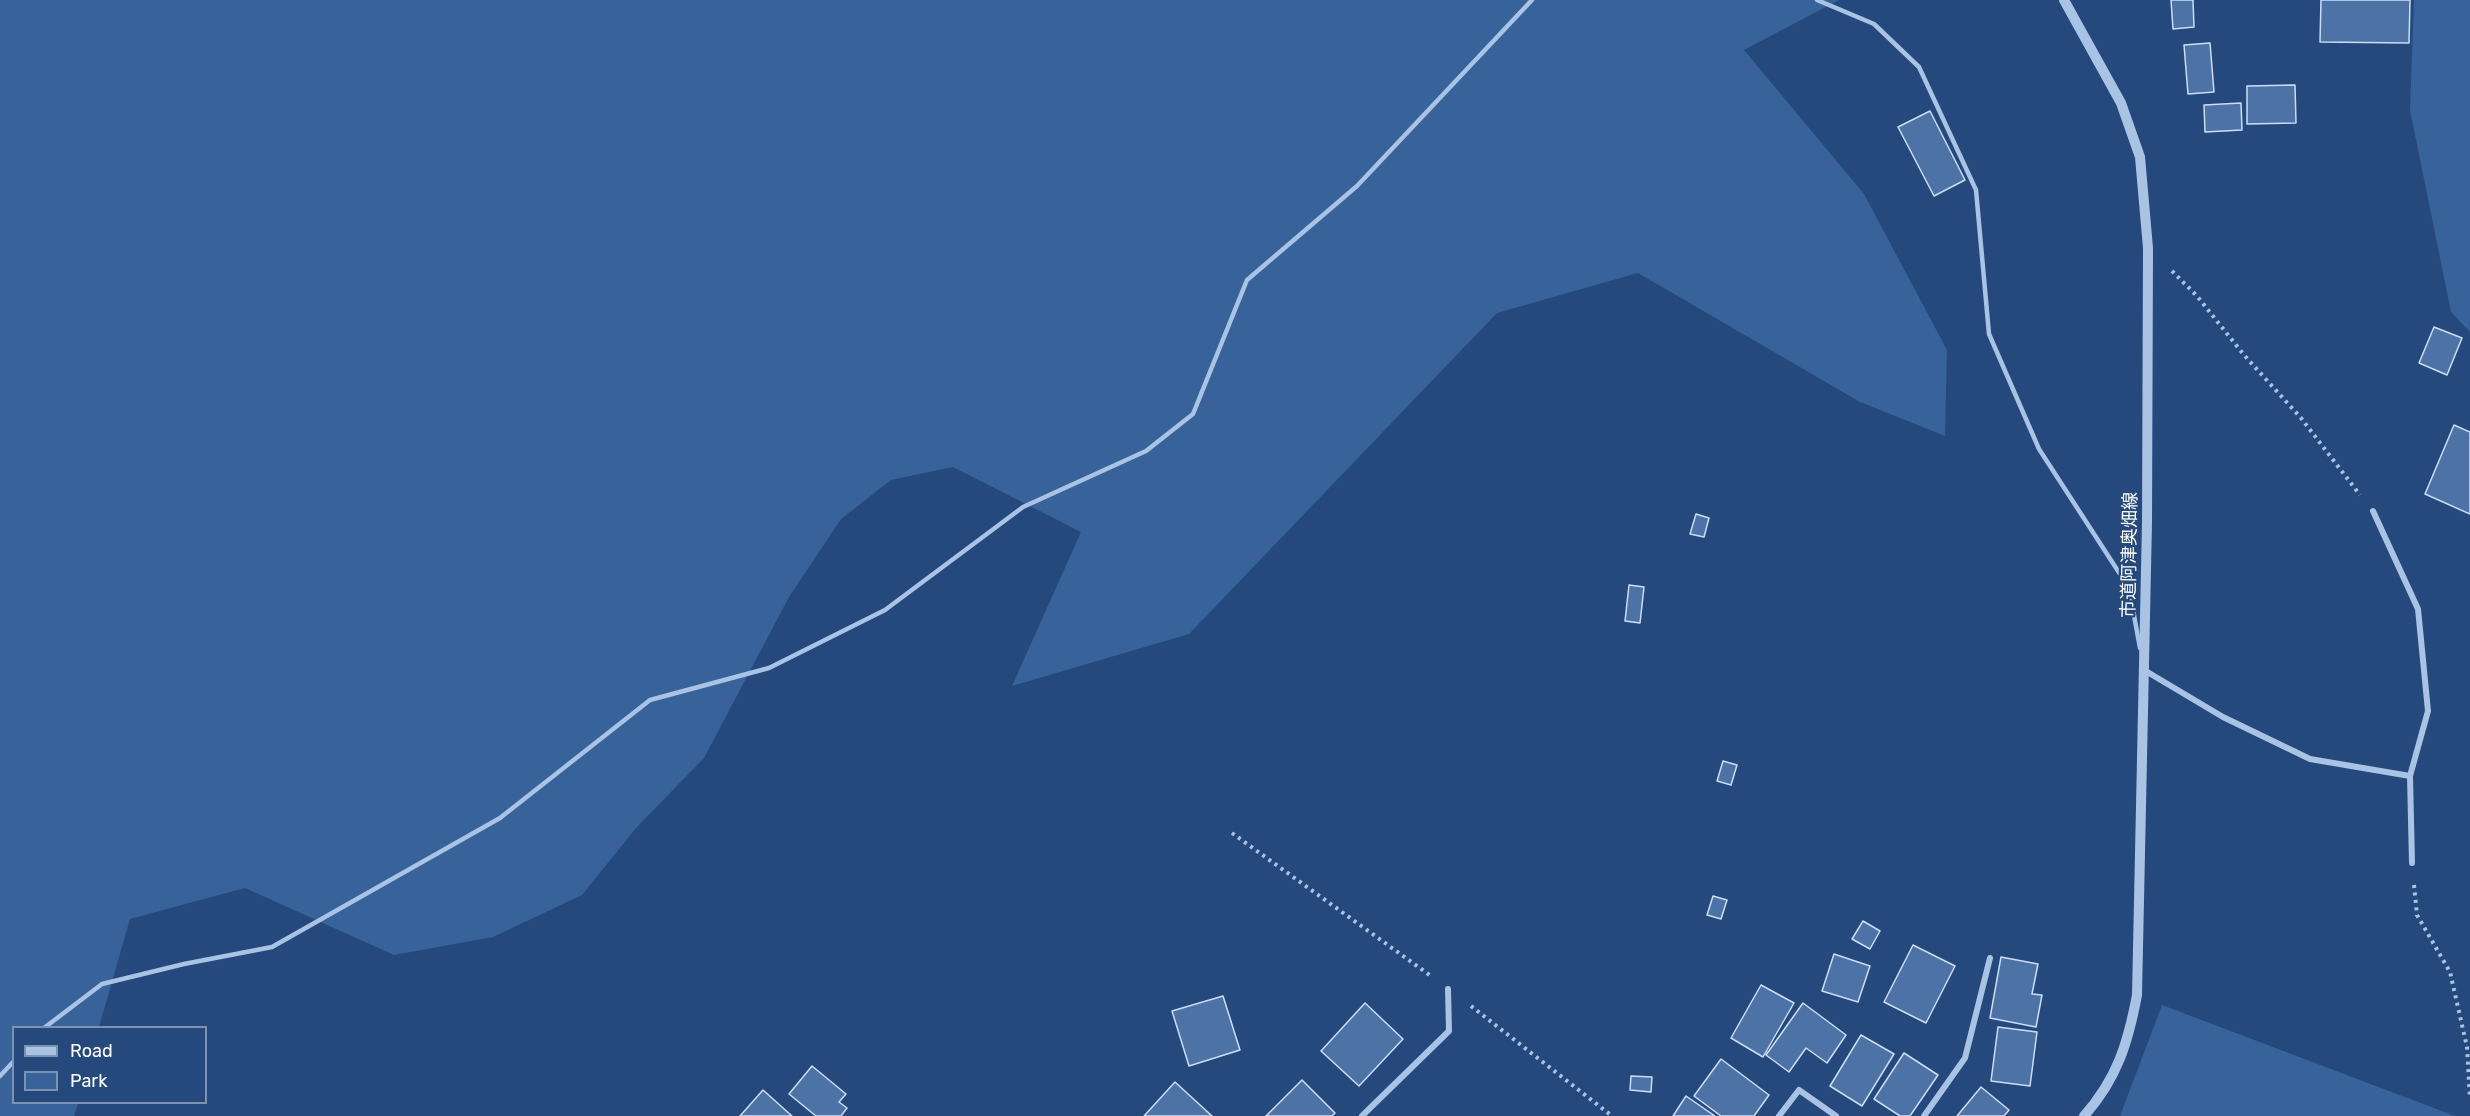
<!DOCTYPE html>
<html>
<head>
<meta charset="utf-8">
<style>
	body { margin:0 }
	#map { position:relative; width:2470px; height:1116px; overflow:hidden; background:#25497d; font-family:Rubik,sans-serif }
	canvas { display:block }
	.legend { position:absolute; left:12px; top:1026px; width:195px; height:78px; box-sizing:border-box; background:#25497d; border:2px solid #7c92b1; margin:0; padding:8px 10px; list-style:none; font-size:18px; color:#fff }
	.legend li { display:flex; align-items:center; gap:12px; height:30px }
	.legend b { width:30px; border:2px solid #7c92b1 }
</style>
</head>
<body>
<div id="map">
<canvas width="2470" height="1116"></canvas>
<ul class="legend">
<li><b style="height:8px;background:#a9c3e5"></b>Road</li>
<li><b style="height:16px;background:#38629a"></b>Park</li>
</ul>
</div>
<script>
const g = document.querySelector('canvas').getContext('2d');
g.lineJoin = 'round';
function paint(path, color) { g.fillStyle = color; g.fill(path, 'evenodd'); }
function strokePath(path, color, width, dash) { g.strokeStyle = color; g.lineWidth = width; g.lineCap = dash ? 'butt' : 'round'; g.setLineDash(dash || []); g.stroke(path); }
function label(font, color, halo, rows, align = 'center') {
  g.font = font + ' Rubik,"Noto Sans JP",sans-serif'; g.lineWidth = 4.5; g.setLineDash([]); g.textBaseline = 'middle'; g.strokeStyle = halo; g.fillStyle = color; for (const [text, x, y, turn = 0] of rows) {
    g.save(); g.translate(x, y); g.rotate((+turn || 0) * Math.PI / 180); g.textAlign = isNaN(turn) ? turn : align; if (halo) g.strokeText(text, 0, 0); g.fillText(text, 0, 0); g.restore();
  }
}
paint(new Path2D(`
	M0,0H1839L1744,50L1864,194L1947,350L1945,436L1860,402L1638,273L1497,313L1189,634L1012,686L1081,532L953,467L891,480L841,519L789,597L704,758L636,828L582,895L493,937L394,955L245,888L130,919L99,1027L14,1028V1102L78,1103L74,1116H0Z
	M2414,0H2470V332L2451,312L2410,110Z
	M2162,1005L2455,1116H2120Z`), '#38629a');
const building = new Path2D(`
	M2171,0H2193L2194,27L2173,29Z
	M2321,0H2410L2409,43L2320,42Z
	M2210,43L2214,92L2188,94L2184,45Z
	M2295,85L2296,123L2247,124V86Z
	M2241,103L2242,130L2205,132L2204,105Z
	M1930,111L1965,180L1934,196L1898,127Z
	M2434,327L2462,338L2447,375L2419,363Z
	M2454,425L2470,432V514L2425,494Z
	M1696,514L1709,518L1704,537L1690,534Z
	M1629,585L1644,587L1640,623L1625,621Z
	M1723,761L1737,765L1731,785L1717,781Z
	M1713,896L1727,900L1721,919L1707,915Z
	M1863,921L1880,931L1870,949L1852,939Z
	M1913,945L1955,966L1926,1023L1884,1002Z
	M1834,954L1870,966L1858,1002L1822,991Z
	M2001,957L2038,964L2032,994L2042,995L2036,1027L1990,1018Z
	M1761,985L1794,1003L1763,1057L1731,1038Z
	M1223,996L1240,1050L1189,1066L1172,1011Z
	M1365,1003L1403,1039L1359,1086L1321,1051Z
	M1803,1003L1846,1035L1827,1063L1806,1048L1789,1072L1766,1055Z
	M1998,1027L2037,1032L2030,1086L1991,1081Z
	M1861,1035L1894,1054L1862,1106L1830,1086Z
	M1904,1053L1938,1075L1910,1116H1900L1874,1099Z
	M1721,1059L1769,1095L1754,1116H1721L1694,1096Z
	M812,1066L846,1094L839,1102L847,1108L841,1116H816L789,1094Z
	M1631,1076L1652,1077L1651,1092L1630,1090Z
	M1302,1080L1335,1113L1332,1116H1266Z
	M1175,1082L1212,1116H1144Z
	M1981,1087L2009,1110L2004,1116H1957Z
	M763,1090L792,1116H740Z
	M1686,1096L1715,1116H1673Z`);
paint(building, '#4d72a5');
strokePath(building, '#ccddf4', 1.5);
strokePath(new Path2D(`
	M2172,271L2197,296L2244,355L2301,418L2360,495
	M1232,833L1431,976
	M2414,885L2417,915L2450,972L2467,1047L2470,1099
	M1471,1006L1612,1116`), '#a9c3e5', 4, [3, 4.5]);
strokePath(new Path2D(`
	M1817,0L1874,24L1919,67L1976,190L1989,334L2039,449L2129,588L2140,648
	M44,1028L102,984L184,964L272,947L500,818L650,700L769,668L885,610L1023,507L1146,451L1193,414L1247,280L1357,186L1532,0
	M0,1076L14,1061`), '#a9c3e5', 4.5);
strokePath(new Path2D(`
	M2373,511L2418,609L2428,711L2410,776L2412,863
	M2144,670L2223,717L2310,759L2410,776
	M1362,1116L1449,1031L1448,989
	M1779,1116L1799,1090L1836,1116
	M1924,1116L1965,1058L1990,958`), '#a9c3e5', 6);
strokePath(new Path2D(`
	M2064,0L2121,103L2140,157L2148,248L2147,522L2137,995C2128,1043 2117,1079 2084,1116`), '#a9c3e5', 10);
label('18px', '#fff', '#25497d', [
	["市道阿津奥畑線",2130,555,-89]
]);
</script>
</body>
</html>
